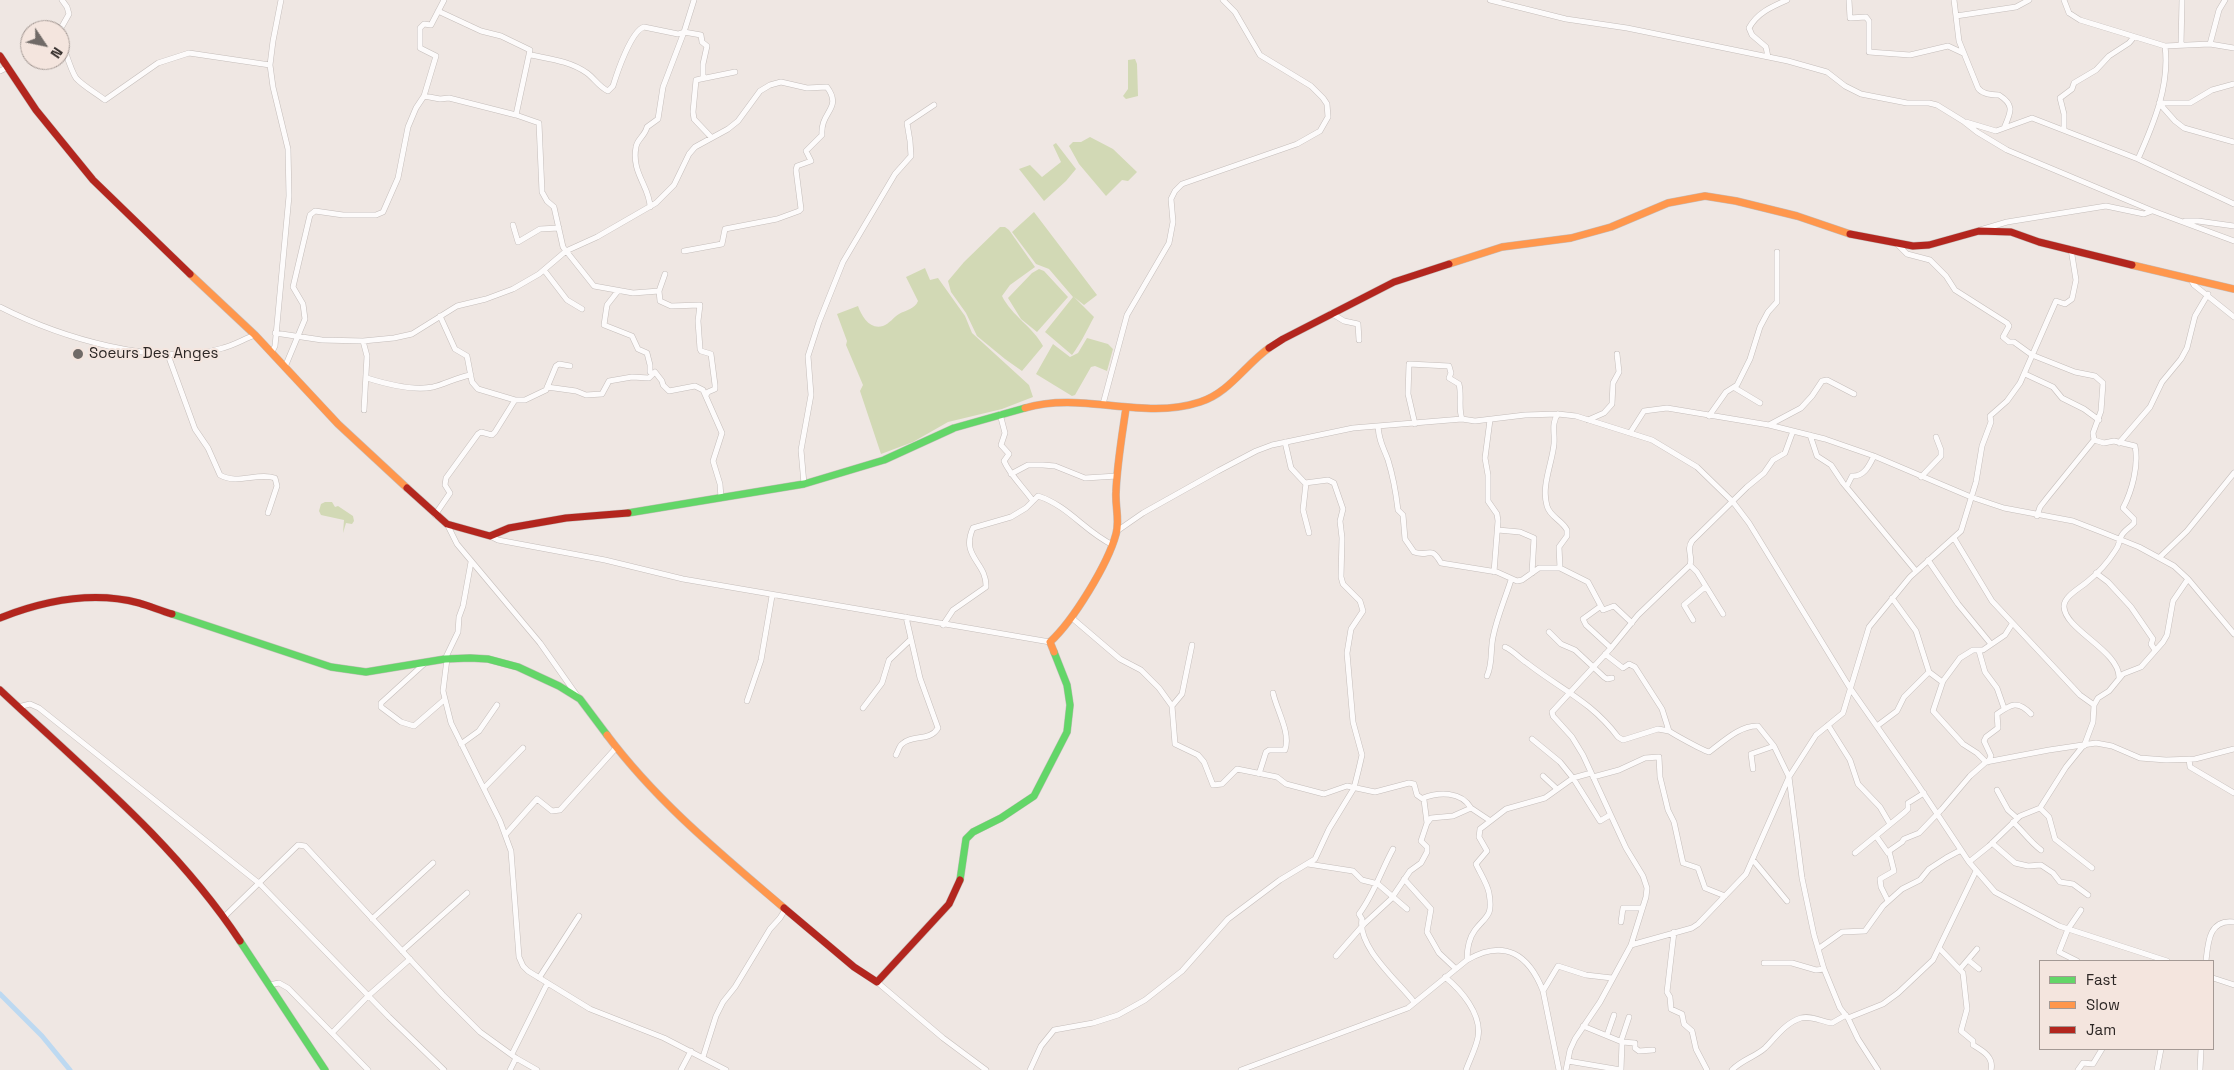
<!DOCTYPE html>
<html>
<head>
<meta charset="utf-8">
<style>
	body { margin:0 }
	#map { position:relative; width:2234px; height:1070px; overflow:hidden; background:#efe7e3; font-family:"Space Grotesk",sans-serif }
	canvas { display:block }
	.legend { position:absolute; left:2039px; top:960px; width:175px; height:90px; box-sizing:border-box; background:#f4e5de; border:1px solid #a49994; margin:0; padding:6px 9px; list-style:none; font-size:15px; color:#2c2624 }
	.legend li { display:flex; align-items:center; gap:10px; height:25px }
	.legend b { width:25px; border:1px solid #a49994 }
	.north { position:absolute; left:20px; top:20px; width:50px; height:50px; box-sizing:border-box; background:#f4e5de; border:1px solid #a49994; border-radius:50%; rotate:124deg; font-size:14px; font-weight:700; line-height:20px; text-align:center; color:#2c2624 }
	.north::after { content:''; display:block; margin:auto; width:18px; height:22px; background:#706a67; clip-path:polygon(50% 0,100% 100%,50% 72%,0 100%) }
</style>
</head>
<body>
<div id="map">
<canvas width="2234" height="1070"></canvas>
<ul class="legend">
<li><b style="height:6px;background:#63d668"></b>Fast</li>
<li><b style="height:6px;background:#ff974d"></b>Slow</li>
<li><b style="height:6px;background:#b3261e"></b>Jam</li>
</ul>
<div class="north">N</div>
</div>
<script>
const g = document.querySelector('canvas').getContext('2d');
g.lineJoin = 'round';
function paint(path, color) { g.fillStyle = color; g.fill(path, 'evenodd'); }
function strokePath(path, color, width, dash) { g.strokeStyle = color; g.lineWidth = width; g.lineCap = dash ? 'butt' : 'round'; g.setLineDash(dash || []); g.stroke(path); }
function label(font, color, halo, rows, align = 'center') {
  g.font = font + ' "Space Grotesk",sans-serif'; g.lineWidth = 4; g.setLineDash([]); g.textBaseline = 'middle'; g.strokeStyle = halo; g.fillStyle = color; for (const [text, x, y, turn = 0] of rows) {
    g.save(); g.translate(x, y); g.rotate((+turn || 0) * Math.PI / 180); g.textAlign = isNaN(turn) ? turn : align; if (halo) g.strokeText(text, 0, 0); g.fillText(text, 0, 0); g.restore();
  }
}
paint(new Path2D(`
	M1135,59L1137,64L1138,96L1126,99L1123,96L1128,89V60Z
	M1090,137L1113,149L1137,172L1128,181L1122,180L1106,196L1079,164L1069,146L1073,142H1081Z
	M1056,143L1076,169L1066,181L1044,201L1019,169L1030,165L1042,177L1061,162L1053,145Z
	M1034,212L1097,295L1084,305L1074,297L1094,317C1087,330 1081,343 1072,355L1045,332L1073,297L1049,269L1036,264L1012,232Z
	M1000,227H1005L1009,230L1035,267L1010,285L1002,296C1012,316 1033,327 1043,346L1022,371L1005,359L977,336L966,313L951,292L948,281L964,262Z
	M925,268L930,280L938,278L965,316L972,333L1029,385L1033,397L1002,409L948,422L913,442L881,454L860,391L863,385L846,345L847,341L837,314L858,306C862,317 870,330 883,326C889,324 894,317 899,314C906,310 915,309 918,301L906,277Z
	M1039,269L1044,271L1068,297L1037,332L1021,319L1008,298L1032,273Z
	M1087,338L1108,344L1113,349L1107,371L1095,366L1091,367L1075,395L1072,396L1036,374L1053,344L1070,357L1078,353Z
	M325,502H332L335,507L338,506L353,516L354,521L352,524L346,523L343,533L344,520L321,515L319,511L321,504Z`), '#d2d9b5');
strokePath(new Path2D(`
	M0,994L42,1036L70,1070`), '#bdd9f1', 5);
const street = new Path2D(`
	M1490,0L1566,19L1627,28L1788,61L1827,72L1845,86L1861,94L1907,103H1929L1937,105L1963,121L1977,132L2007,150L2153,211L2234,241
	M1849,0L1850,18L1866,17L1869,21V52L1910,55L1948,46L1963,53
	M1954,0L1959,41L1978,88C1982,94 1992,95 1999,95C2015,105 2011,112 2004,128
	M2064,0L2069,13L2080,20L2165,46L2210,44L2234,48
	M438,11L481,31L501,36L530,50L516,115
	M1956,16L2016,7L2029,0
	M60,30L69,14L67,7L62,0
	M60,37C65,49 70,69 76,78C83,86 96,93 105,100L158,63L189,53L270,65
	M2210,44L2219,10L2225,0
	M2181,45L2182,0
	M531,55C550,59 570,61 587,73C595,79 599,87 608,91L613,86C617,73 631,31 644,27L678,34L684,32L694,0
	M1768,57L1766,47L1752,35L1749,28C1757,13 1771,7 1787,0
	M0,71L8,67
	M2234,84L2212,90L2190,103H2159L2175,121L2184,128L2234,142
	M424,96L440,99L449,98L516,115L539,123L542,192L547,201L554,207L563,247L594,286L633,293L659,291L665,274
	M1966,122L1996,131L2032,118L2138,159L2234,204
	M2064,129V114L2060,98L2072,89L2074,83L2096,70L2109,56L2129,43L2134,37
	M711,137L694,119L693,112L696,80L735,72
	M2138,159C2154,123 2170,85 2165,46
	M650,207C650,187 631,173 636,147C637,139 645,136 647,127L658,119L663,87L684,32L701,35L702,42L707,46L703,64V77
	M2185,221H2198L2234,226
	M513,225L518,242L540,229L559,228
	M1980,230L2007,222L2106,206L2144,214L2152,211
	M1897,244L1907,254L1930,260L1946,276L1955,290L2007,323L2009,326L2003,337L2009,342H2014L2032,355L2075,372L2095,376L2103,383L2101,411L2093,433L2094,440L2047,498L2040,507L2037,516
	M544,270L567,300L582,309
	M2190,278L2194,285L2234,317
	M618,291L607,305L604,325L632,336L638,349L647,353L650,365V372L653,373
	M659,291L660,301L671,306L700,305L698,321L700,349L701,351L711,354L715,385V389L708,392L706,395
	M0,307C59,337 158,368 223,348C234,345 244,339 255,335
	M1331,313L1344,321L1358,324L1359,340
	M440,316L455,349L467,356L472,382L478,389L515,400H525L546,390L556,366L559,364L570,366
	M275,333L322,340L363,341L394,338L412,334L457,306L486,299L513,289L539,274L566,251L597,237L656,203L674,185L689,154L695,147L728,129L738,121L760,91L770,85L781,82L807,88L827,87C843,109 820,111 822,135L806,151L811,161L797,166L796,170L801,209L799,211L777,219L725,229L722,244L684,251
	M363,341L367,356L364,410
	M272,352L275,346L289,196L288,149L273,87L270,65L273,41L281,0
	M168,355L195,429L208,448L220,475C237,485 258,472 275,478L277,486L268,513
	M285,367L305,319L303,304L293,287L310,215L315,211L343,215H376L383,212L398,178L408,127L416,108L424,96L436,56L420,48V28L424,24L431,25L444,0
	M2025,374L2053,387L2062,398L2084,409L2099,420
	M367,378C386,384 413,391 433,387C446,384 457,377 471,375
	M547,387L576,391L586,395L602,394L609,381L632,377L649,378L655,372L662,381L663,385L669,391L695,386L703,390L722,433L713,461L720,484L721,498
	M1735,388L1760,403
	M1103,404L1127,315L1169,243L1173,222L1171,199L1175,191L1182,184L1297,144L1320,131L1328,117L1327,104L1323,98L1311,86L1260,55L1235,12L1223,0
	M1000,414L1005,433L1001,445L1009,454L1004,461C1010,475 1024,488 1033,501
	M1558,414C1551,423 1555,433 1554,444C1552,464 1541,486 1547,506C1550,517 1562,520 1567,530V536L1559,547L1560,568
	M1709,416L1726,392L1737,385L1750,359L1760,327L1768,312L1777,302V252
	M1490,420L1485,458L1488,475V501L1497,514L1498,521L1494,572
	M1588,420L1604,413L1612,404L1613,383L1619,372L1617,354
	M1415,424L1408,394L1409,364L1449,366L1451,373L1449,378L1459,384C1462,396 1458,408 1462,419
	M1769,425L1801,408L1812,396L1822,381L1827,380L1854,394
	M1378,426C1379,442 1383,446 1388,460C1393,476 1396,493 1398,510L1403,515L1405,539L1414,552C1430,558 1430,544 1441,563L1497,572L1517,581L1522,580L1539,568H1560L1588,582L1603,610L1614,606L1632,623
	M1630,433L1644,411L1667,408L1769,425L1825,439L1874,456L1971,497L2004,508L2073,521L2104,533L2139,547L2174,566L2188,579L2234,634
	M1810,435L1817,456L1831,465L1843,483L1916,571
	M2094,440L2104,443L2114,441L2135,446C2139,465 2132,491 2123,508L2134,519V523C2130,528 2123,531 2121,537C2119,542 2119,546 2115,551C2108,562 2097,574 2087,582C2080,588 2063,597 2064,607C2065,630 2120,651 2119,678
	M2119,443L2150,407L2162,382L2181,359L2187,348L2195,316L2208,294
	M1011,474L1028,465H1043L1055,466L1085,478L1117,476
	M1921,477L1941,456V450L1936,437
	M1306,483L1303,510L1309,533
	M804,484L801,450L811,395L808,356L819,322L843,262L895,174L911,156L910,141L907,123L934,105
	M1847,486L1852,476C1864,477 1869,466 1874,456
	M435,515L450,493L445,485L446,478L478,434L481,432L492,435L495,432L515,400
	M447,524L457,544L540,643L578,697
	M1498,530L1520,532L1534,538L1532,573
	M1117,531L1143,513L1218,471L1256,451L1272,445L1353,428L1462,419L1475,421L1525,415L1558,414L1576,416L1652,440L1697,467L1733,502L1749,523L1850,688L1918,785L1969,862L1995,892L2059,926L2167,961
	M490,536L498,540L605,560L683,579L1050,642
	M1954,538L1992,601L2080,695L2094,705
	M2160,557L2187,531L2234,473
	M1928,560L1958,604L1991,644
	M1690,565L1697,572L1723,614
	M2096,573L2108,582L2131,607L2153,639L2151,644L2155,650
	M1892,598L1916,631L1929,672
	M1601,606L1583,619L1586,625L1611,648
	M1072,618L1120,659L1141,670L1159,688L1172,706L1175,744L1198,755L1204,762L1213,785L1222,784L1237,769L1277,777L1286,784L1324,794L1347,786L1375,792L1409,783L1414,784L1417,795L1424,800L1427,823L1421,841L1427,847V852L1421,863L1410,871L1391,899L1364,924L1336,956
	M1693,620L1684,605L1705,587
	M943,625L953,610L986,587C987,562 960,557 973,528L1011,517L1026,508L1038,496C1069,506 1085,532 1113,545
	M1549,632L1561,644L1575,650L1604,677L1607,679L1612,678
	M1505,647C1514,651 1519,658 1527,663C1560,689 1591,701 1618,737L1623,740L1658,729L1669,731
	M1979,651L1985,672L1997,688L2004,708
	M1605,654L1623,668L1629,664L1635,667L1662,709L1669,731C1675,735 1704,751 1709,752C1723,742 1740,725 1758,726L1774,746L1789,777L1746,874L1698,924L1692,928L1631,945
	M445,659L458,632L459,617L463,606L471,562
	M447,659L443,691L451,723L500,821L511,851L519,957L523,966L528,971L590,1009L664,1038L726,1070
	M425,663L381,703V707L401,722L414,726L444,700
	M1487,676C1493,663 1490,651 1493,637C1497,617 1505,599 1511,580
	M1943,681L1933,711L1963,744L1977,753L1986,762
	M747,701L761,660L772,596
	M1172,706L1182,694L1192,645
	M18,707L30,704L39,708L260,884L389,1017L444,1070
	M863,708L882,683L889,660L910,640
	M1828,725L1850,760L1858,784L1880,807L1890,824
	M1877,726L1897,711L1904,697L1929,672L1941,681H1943L1960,658L1973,650H1983L2005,635L2012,624
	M1532,739L1560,762L1573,778L1600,821L1610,815
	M461,744L479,731L497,705
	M2084,746L2093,722L2094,705L2098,698L2109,691L2123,674L2141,667L2163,642L2167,635L2173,601L2188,579
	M896,755C898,752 899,746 902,744C912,734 930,742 938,728L920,678L906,617
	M2189,759L2190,767L2234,793
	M1988,762L1991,756L1984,741L1986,737L1998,728L1997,714C2011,704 2018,700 2031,714
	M1753,769L1751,754L1774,746
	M1259,774L1266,752L1269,750H1285C1291,733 1277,711 1273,693
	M1543,776L1557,789
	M1593,777L1619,770L1645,758L1659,757L1660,777L1668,810L1674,822L1683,863L1698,868L1705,888L1725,896
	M484,788L523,748
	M1997,790L2008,810L2017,818
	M1423,798C1439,792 1461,791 1471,808
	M2040,808L2049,817L2055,839L2092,868
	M1428,822L1431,818L1453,816L1471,808L1489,820
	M2013,822C2023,831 2030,842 2041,850
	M506,834L537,799L552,811L560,810L616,748
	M1876,836L1888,853
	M1992,843L2015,863L2028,866L2041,865L2053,873L2060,882L2073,884L2088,895
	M1393,849C1381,871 1374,894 1359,914L1362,919C1357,947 1397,980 1414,1002
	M1855,853L1905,812L1908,809V803L1924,793
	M1753,860L1787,901
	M1969,862L1989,846L2020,816L2040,808L2066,767L2083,746
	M1308,864L1353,871L1362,880L1378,884L1407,909
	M1404,879L1431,909L1427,932L1439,953L1456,969
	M1888,901L1881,887L1880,879L1894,871L1889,851L1902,842L1904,839L1919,833L1942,809L1970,776L1986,762L2049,750L2096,743L2112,746L2140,758L2166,760L2195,759L2234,749
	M224,917L298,845L305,846L443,995L480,1032L516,1058L510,1070
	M372,919L433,863
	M1621,922L1623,908H1642
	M1674,932L1667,992L1670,997L1671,1009L1682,1014L1684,1024L1692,1031L1696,1049L1707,1070
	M1818,949L1842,932L1865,931L1883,906L1902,889L1920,880L1929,869L1946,858L1961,850
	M1940,949L1963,973L1967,1009L1961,1031L1973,1041V1045C1983,1051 1994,1057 1991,1070
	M402,951L467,893
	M1467,960C1467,950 1469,938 1475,930C1487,915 1493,916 1489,893C1487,883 1480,873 1476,864L1487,851L1479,837L1480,829L1506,809L1545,798L1573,778L1591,773
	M1968,960L1979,969
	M2077,961L2059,952L2068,929L2081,910
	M2206,961C2208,942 2209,919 2234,922
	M1764,963H1792L1816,970L1824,969
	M1960,969L1977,949
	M1445,977C1461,990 1482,1014 1478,1037C1476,1048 1470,1059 1466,1070
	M539,978L579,916
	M2213,978L2234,985
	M877,982L943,1038L986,1070
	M269,985L279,983L288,988L368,1070
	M1543,991L1558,966L1586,975L1612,978
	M1848,1018L1883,1004L1898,993L1933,960L1976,871
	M332,1033L368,996L410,959
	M1607,1035L1614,1015
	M1621,1041L1629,1017
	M1622,1042L1635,1043V1048L1639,1051L1653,1050
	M512,1054L547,984
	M703,1057L716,1016L723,1002L735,987L770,929L780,918L786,908
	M516,1058L537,1070
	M1568,1061L1621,1070L1622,1042L1583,1026
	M681,1070L691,1051
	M1030,1070L1041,1046L1054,1030L1093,1023L1118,1015L1145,1000L1182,971L1228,919L1280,880L1315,859L1329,829L1354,788L1359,768L1362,755L1353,722L1347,653L1351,629L1363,611L1360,601L1343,584L1341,577L1342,538L1340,521L1343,509L1334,483L1328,480L1305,483L1291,468L1285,442
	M1241,1070L1408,1008L1467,960C1505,938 1529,955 1543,991L1559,1070
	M1566,1070L1570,1050L1575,1039L1600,1002L1631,945L1646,897L1647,888L1643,876L1626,848L1583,755L1572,737L1553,716L1552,712L1611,648L1638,615L1690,565C1693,556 1686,550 1692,541L1747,487L1764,473L1773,460L1785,453L1793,431
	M1732,1070C1743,1059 1755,1057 1765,1048C1776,1037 1785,1023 1801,1018C1812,1015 1822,1022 1832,1023L1846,1015
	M1878,1070L1858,1039L1848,1018L1840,1008L1824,969L1814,935L1802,878L1789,777L1816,735L1843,713L1869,627L1910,577L1961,531L1976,482L1982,446L1991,422L1990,416L2007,401L2020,383L2056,301L2065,304L2072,299L2076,280L2071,249
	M2078,1070L2083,1063L2093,1064L2102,1049
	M2157,1070L2161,1049
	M2200,1070L2201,1049`);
const fast = new Path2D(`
	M628,513L804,484L884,460L954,428L1025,408
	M172,614L331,667L366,672L445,659L470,658L488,659L518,667L559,686L580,699L607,735
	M960,880L966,839L973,832L1001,818L1034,796L1067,732L1070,705L1067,685L1054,652
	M240,941L325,1070`);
const slow = new Path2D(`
	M1449,264L1502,247L1571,238L1611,227L1668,203L1705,196L1736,201L1797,216L1850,234
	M2132,265L2234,289
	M190,274L255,335L338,424L407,488
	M1025,408C1083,391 1142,421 1200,402C1229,393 1245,365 1269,348
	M1054,652L1050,642C1073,621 1108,564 1116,534C1120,521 1115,506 1116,492C1117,464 1122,436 1126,408
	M607,735C657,802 721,854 784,908`);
const jam = new Path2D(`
	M0,56L36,110L93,180L190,274
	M1850,234L1913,246L1929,245L1979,231L2011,232L2039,242L2132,265
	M1269,348L1283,339L1394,282L1449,264
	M407,488L447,524L490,536L509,528L566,518L628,513
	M0,618C43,601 93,591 139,603C150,606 161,611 172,614
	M0,690C84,769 176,844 240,941
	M784,908L854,967L877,982L949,904L960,880`);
strokePath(street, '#c4bdba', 6);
strokePath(fast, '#c4bdba', 8);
strokePath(slow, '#c4bdba', 8);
strokePath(jam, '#c4bdba', 8);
strokePath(street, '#fdfbfb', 5);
strokePath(fast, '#63d668', 7);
strokePath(slow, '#ff974d', 7);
strokePath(jam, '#b3261e', 7);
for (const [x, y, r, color] of [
	[78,354,6,"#706a67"]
]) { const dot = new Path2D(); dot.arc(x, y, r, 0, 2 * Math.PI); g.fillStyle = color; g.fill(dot); strokePath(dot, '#f4e5de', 2); }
label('15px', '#2c2624', '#f4e5de', [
	["Soeurs Des Anges",89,354]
], 'left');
</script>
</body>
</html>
